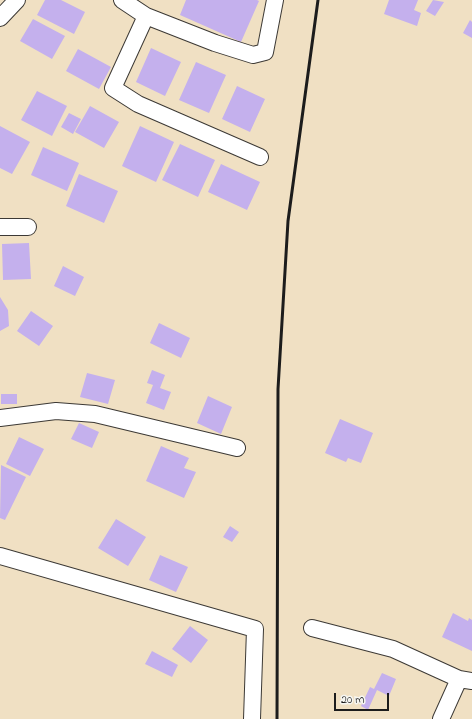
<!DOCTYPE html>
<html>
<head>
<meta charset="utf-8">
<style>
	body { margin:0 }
	#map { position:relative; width:472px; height:719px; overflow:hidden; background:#f0e0c3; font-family:"Indie Flower",sans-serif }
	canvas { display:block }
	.scale { position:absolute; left:334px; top:693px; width:55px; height:18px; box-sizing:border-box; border:2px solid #1c1c1c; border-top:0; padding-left:5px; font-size:12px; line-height:14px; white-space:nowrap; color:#1c1c1c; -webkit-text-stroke:3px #f6f6f2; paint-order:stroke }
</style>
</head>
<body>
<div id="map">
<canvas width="472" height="719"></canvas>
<div class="scale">20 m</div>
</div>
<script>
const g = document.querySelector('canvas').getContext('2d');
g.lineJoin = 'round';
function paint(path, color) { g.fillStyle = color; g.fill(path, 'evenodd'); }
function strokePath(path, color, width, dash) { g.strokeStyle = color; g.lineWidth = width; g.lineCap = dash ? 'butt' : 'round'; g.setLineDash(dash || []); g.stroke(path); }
paint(new Path2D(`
	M45,0H61L85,12L74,34L37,15Z
	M186,0H257L259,1L241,42L180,15Z
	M389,0H418L414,10L421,13L417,26L384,14Z
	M433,0L444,2L435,16L426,11Z
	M33,19L65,36L52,59L20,41Z
	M470,20L472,22V38L463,33Z
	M151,48L181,62L165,96L136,82Z
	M78,49L111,67L99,89L66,71Z
	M196,62L226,75L209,113L179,100Z
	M237,86L265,99L250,132L222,119Z
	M37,91L67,106L52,136L21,120Z
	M90,106L119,122L104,148L75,132Z
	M69,113L81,119L73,134L61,127Z
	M0,126L30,142L12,174L0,168Z
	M140,126L174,142L156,182L122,166Z
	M180,144L215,160L198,197L162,180Z
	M43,147L79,163L67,191L31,175Z
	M221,164L260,182L247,210L208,192Z
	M79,174L118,191L104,223L66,206Z
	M29,243L31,279L3,280L2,244Z
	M63,266L84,277L75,296L54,286Z
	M0,297L8,310L9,326L0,331Z
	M31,311L53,326L39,346L17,331Z
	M159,323L190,338L181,358L150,343Z
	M152,370L165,375L160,388L171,392L164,410L146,403L153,385L147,383Z
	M87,373L115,380L108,404L80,397Z
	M1,394H17V404H1Z
	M208,396L232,407L221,434L197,423Z
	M340,419L373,433L361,463L348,458L346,462L325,453Z
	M79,423L99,432L92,448L71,439Z
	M19,437L44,449L30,476L6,464Z
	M161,446L189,458L184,468L196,472L184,498L146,481Z
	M1,465L26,477L5,520L0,518Z
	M116,519L146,537L128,566L98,548Z
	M230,526L239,532L232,542L223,537Z
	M160,555L188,567L176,592L149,580Z
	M453,613L468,621L469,618L472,620V651L442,637Z
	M190,626L208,640L191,663L172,649Z
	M152,651L178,665L172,677L145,664Z
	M382,673L396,679L389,696L377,690L368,710L361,706L370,687L374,689Z`), '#c4b0ed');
const minor = new Path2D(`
	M122,0L146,16L215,43L253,55L265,52L275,0
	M146,16L113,88L138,104L260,157
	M0,18L17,0
	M0,227H28
	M0,418L56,411L95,414L237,448
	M0,556L255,629L252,719
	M312,628L393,649L459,679
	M441,719L459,679L472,681`);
strokePath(minor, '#3c3935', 18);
strokePath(minor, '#fff', 16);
strokePath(new Path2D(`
	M277,719L278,389L288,221L318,0`), '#1c1c1c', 3);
</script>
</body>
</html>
